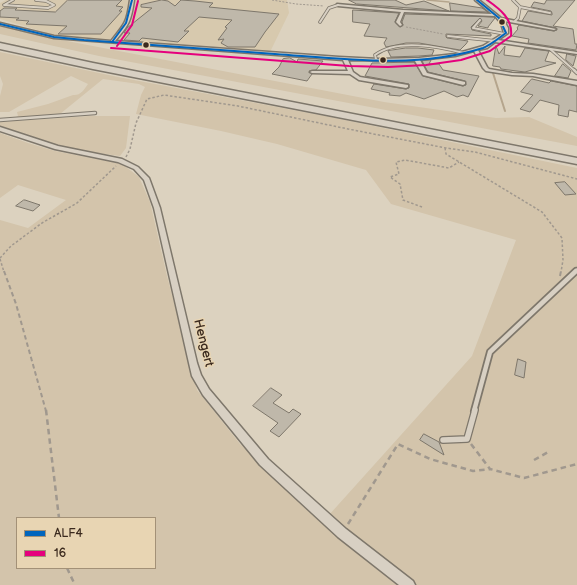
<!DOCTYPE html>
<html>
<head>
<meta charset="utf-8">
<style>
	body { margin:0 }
	#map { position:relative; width:577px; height:585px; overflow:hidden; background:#dcd2bf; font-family:"Balsamiq Sans",sans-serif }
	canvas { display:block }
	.legend { position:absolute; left:16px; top:517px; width:140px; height:52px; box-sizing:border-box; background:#e8d5b3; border:1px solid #a39177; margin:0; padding:5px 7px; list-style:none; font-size:12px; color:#3b2a1e }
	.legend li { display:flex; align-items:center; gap:8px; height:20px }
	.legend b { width:20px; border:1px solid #a39177 }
</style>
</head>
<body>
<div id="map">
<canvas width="577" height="585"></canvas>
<ul class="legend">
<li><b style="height:5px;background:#0065bd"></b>ALF4</li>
<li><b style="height:5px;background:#e5007d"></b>16</li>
</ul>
</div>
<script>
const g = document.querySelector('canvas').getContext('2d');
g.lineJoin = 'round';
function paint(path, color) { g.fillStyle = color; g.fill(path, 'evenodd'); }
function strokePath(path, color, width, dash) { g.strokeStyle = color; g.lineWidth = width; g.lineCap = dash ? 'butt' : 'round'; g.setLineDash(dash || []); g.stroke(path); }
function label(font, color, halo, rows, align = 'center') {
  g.font = font + ' "Balsamiq Sans",sans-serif'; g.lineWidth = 3; g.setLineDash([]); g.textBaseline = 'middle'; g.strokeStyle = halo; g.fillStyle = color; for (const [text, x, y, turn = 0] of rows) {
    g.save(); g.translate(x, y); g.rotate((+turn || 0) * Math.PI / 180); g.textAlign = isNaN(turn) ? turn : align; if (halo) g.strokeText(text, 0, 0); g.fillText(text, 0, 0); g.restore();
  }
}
paint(new Path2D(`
	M6,0H287L289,13L270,52L58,36L0,19V3Z`), '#d7c9ae');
paint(new Path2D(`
	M0,26L46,37L384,102L496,118L529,117L577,137V146L99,56L0,34Z
	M0,52L118,77L330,117L577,168V585H0V220L28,228L66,200L18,185L0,198V133L28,143L55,151L122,164L139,177L150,202L167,276L197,390L240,444L340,532L329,515L472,356L516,240L391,204L366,170L277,144L221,131L136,114L141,95L145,87L139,84L103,79L60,114L14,118L18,116L17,112L48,104L73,95C80,96 84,90 88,84L71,76L9,112H0V96L3,84L0,76ZM17,518H155V568H17Z
	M89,116H130L126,148L120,156C80,151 36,145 0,126V122Z`), '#d3c4ab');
strokePath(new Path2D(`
	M427,0L449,2`), '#b5a58d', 1.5);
strokePath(new Path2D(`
	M493,73L505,111`), '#b5a58d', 2);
const building = new Path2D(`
	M68,0H122L116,6L123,7L119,11H122L101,34H58L67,26L26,24L29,21L16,20L19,18L0,17V11L4,8H17L15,10L55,12Z
	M162,0L168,1L175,6L181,0L195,1L213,3L209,7L279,14L265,32L255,47H228L221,43L224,39L218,40L227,28L225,27L232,20L199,17L184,31H189L178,42L142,38L139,41L124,40L130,33H124L127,28L152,8L141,7V5Z
	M349,0H395L406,5L424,1L449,11L357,4Z
	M547,0H575L553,26L573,29L575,44H577L576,50L528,43L529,39L512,36L518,29L517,28L519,25L554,31L557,30L556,28L522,21L528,11L552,15V13L551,11L531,7L534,2L544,4Z
	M450,3L482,8L488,12L451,11Z
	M353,10L399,13L395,22L400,27L403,25L402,22L405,14L494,17L495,18L488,27V28L478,26L482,21L480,18L471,27L472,30L491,34V36L446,34V37L447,38L468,41L466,44L460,50L419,43H406L386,47L384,43L387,38L364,36L370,24L353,22Z
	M496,46L499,54L505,46L504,55L520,57L525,48L549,51L545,61L556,63L525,72L501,69L500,67L493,66Z
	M406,48H418L434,50L432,55L419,56L391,57L388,51Z
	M567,54L576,56L573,66L566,60Z
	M290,58L297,62L298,59L323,61L316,70L309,71L312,74L307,81L272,74L279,67L283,59Z
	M431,60L429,64H439L443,70L479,76L468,97L463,95L457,97L444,91L424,99L406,93L400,96L389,95L390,93L371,89L374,84L406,89L409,88V84L365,76L372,63L414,62L423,76L463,86L466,85L465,81L428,72L422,61Z
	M563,64L571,71L568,78L555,76Z
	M532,79L549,83L551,81L577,86V112L569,110L568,117L558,115L559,105L540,100L530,112L520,109L533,95L521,92Z
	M565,182L576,194L565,195L555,183Z
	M24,200H25L40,205L33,211L16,206Z
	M518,359L526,362L524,378L515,375Z
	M271,388L282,395L273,403L289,413L293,409L301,414L279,437L270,431L278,423L253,406Z
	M424,434L439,442L444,455L420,440Z`);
paint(building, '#bfb8aa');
strokePath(building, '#7e776b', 1);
const serviceFar4 = new Path2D(`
	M13,0L4,5L48,8L54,5L46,1L36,0
	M513,0L520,7L550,13
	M480,20L473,28L505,34
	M515,21L518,18L520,7
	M320,22L329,8L338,5
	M448,36L496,41
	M550,49L575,71
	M376,59L375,55C397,38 439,47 464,53`);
const serviceFar3 = new Path2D(`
	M574,70L577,73
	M0,120L95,113`);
const serviceFar2 = new Path2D(`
	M575,272L577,270`);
const serviceFar1 = new Path2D(`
	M474,411L490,352L576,271`);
const service = new Path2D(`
	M443,440L467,439L475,410`);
const minor = new Path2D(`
	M130,0H134C131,21 129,25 115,41L339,57L379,59L419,58L455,54L483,46L504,33L501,23L495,16L404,12L400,22L402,25L400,26L396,22L401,12L338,6L337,4L403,10L492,14L475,0H479L501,18L556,29L554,30L504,21L508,28V33L498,40L577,52V54L495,42L487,48L478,50L487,67L489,69L512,73L533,74L577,81V85L533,76L512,75L486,71L483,68L474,51L455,56L420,60L427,73L465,82V84L463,85L423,75L415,61L348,60L353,72L360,77L408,85V87L406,88L359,80L350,74L312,73L310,72L312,71H348L343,60L54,38L0,25V23L54,36L111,41C125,24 127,22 130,0Z
	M0,127L58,146L122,159L138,167L149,178L160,208L197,363L201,375L209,389L268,459L346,529L413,581L415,585H399L338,537L260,465L203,395L192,376L189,363L154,208L144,180L134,169L118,162L55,149L0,131Z`);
const motorway = new Path2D(`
	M0,43L93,63L577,158V164L93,69L0,49Z`);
strokePath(serviceFar4, '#7e776b', 3.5);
strokePath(serviceFar3, '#7e776b', 4.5);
strokePath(serviceFar2, '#7e776b', 6);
strokePath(serviceFar1, '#7e776b', 8);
strokePath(service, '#7e776b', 8);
strokePath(minor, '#7e776b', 3);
strokePath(motorway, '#7e776b', 3);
strokePath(new Path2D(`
	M272,0L296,4L324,6
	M406,27L443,34`), '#a0988e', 1, [2, 1.5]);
strokePath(new Path2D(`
	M445,148L446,154L542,212L562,238L563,260L561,272
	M126,157L130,149L136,123L147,99L164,95L238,106L348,129L446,148L475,152L577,179
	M422,207L403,200L400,184L390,177L399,174L396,162L405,160L449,168L459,162
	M0,258L11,246L42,223L77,203L116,166
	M0,259L4,272`), '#a0988e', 1.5, [2.5, 2]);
strokePath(new Path2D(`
	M4,271L16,304L46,411
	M560,276L561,271`), '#a0988e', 2, [4.5, 3]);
strokePath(new Path2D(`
	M46,410L59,518
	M471,444L490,469L524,478L577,464
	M534,460L550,451
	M348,524L398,444L430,459L473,471L490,469
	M67,568L75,585`), '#a0988e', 2.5, [5.5, 4]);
strokePath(serviceFar4, '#d8d0c3', 2);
strokePath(serviceFar3, '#d8d0c3', 2.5);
strokePath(serviceFar2, '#d8d0c3', 3.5);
strokePath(serviceFar1, '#d8d0c3', 4.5);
strokePath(service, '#d8d0c3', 5.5);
paint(minor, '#d8d0c3');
paint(motorway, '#d8d0c3');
strokePath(new Path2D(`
	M0,24L54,37L84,40C148,45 211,49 275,54C343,59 417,69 483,48C491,45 499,38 506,33L499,18L477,0
	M112,42L126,23L132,0`), '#0065bd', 2);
strokePath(new Path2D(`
	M117,46L132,25L138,1
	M111,48L349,66L388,67L426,65L461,60L490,51L511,36C513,19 500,9 487,0`), '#e5007d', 2);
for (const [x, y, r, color] of [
	[502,22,3.5,"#3b2a1e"],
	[146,45,3.5,"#3b2a1e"],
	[383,60,3.5,"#3b2a1e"]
]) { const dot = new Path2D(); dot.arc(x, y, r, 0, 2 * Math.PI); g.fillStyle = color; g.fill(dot); strokePath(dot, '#e8d5b3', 1.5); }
label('13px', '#3b2a1e', '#e8d5b3', [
	["Hengert",203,343,76]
]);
</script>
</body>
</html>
